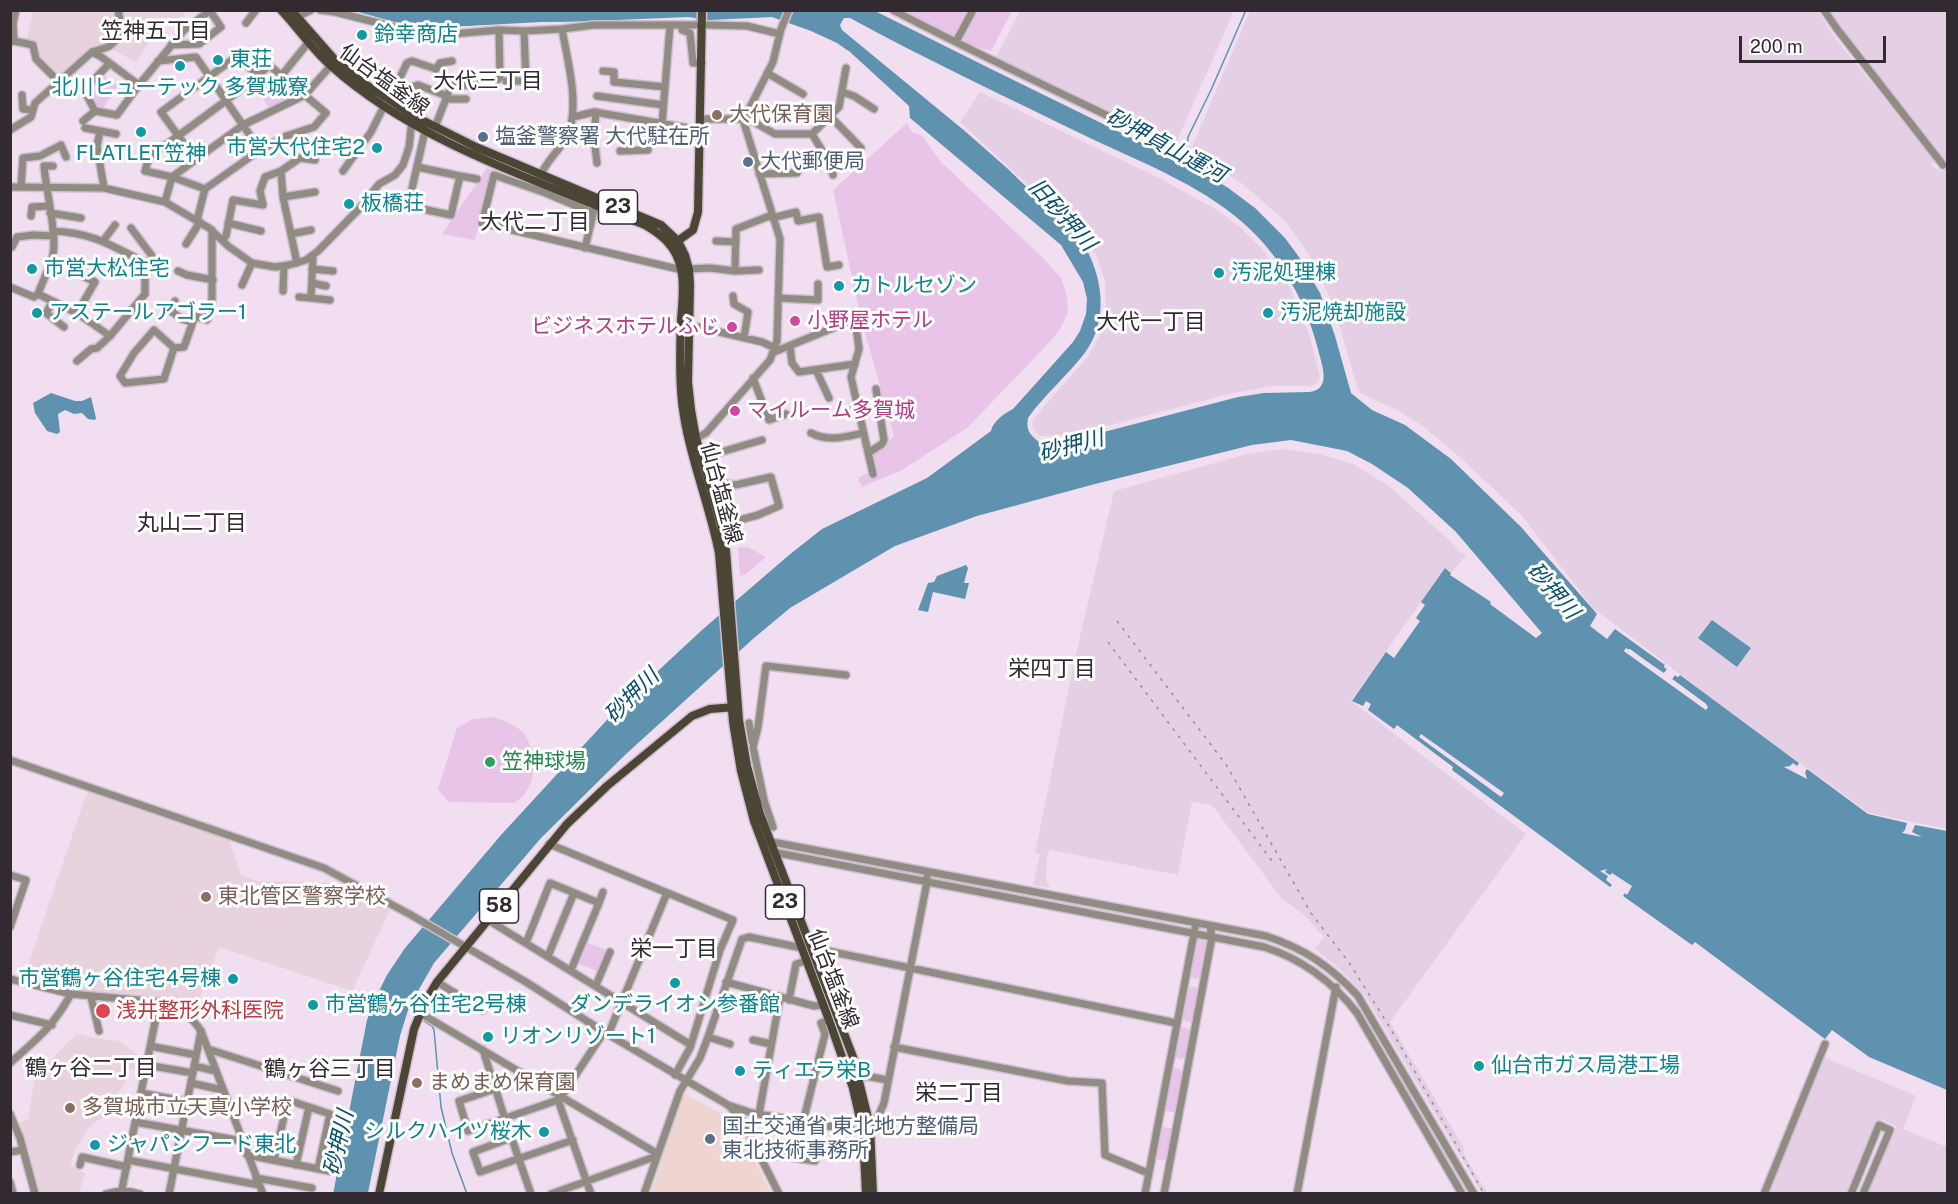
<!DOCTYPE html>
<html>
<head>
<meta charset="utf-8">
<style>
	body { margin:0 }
	#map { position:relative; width:1958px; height:1204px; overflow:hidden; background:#f1dff1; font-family:"Public Sans",sans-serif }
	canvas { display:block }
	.frame { position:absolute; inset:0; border:12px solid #312a31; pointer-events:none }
	.scale { position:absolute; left:1739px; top:36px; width:147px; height:27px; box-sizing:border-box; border:3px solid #312a31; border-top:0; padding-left:8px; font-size:18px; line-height:21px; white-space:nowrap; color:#312a31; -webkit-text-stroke:4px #fff; paint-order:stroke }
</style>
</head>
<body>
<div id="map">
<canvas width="1958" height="1204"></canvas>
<div class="frame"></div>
<div class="scale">200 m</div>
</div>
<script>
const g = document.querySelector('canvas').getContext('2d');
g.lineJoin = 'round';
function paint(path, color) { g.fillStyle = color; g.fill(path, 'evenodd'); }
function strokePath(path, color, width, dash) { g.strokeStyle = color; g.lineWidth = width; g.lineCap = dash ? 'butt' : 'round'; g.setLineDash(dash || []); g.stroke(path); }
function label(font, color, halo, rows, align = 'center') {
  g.font = font + ' "Public Sans","Noto Sans JP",sans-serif'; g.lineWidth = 6; g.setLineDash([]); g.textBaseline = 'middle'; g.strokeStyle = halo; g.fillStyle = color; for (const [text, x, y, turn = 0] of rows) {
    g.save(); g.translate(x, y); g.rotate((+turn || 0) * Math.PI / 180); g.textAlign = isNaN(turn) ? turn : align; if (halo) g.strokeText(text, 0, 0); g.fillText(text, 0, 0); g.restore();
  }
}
paint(new Path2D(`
	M683,1093L735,1121L771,1193L650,1194Z`), '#efd5d1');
paint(new Path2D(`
	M1020,11H1234L1176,143L995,59Z
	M1250,11H1818L1834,37L1935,160L1931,165L1942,172L1947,165V829L1869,813L1715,701L1593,608L1522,516L1463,460L1424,427L1401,412L1362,394L1358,390L1334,306L1308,253L1286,222L1243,184L1205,160L1200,154L1191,149Z
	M1830,11H1947L1948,164L1844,34Z
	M980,92L1159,178L1217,210L1241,228L1261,248L1290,288L1310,337L1320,377L1317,383L1311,386H1272L1229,394L1077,434L1045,436H1040L1035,432L1032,424L1034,418L1089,355L1099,337L1106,307L1105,281L1097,257L1084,237L960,122Z
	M1282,449L1319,454L1353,464L1389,486L1450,541L1461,554L1463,552L1466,556L1452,572L1445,568L1351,701L1526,834L1390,1022L1465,1150L1463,1152L1487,1193H1482L1365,995L1340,969L1315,949L1324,937L1303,914L1282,899L1212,805L1192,802L1178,875L1051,850L1047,854L1046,880L1050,888L1033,885L1040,854L1035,853L1075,658L1114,491L1247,454Z
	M1824,1057L1916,1096L1903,1129L1947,1147V1193H1868L1896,1126L1881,1119L1849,1193L1768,1194Z`), '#e5cfe5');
paint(new Path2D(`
	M33,11H115L118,18L117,32L111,41L100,47L63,76L58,77L38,55L36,42L27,39Z
	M120,11H181L185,15L170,22L151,40L136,62L111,49L116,44Z
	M87,792L229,840L241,875L258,881L332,883L390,910L352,991L219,947L198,1004L158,998L80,991L26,979L25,974Z
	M77,1033L95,1038L119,1041L143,1058L141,1070L129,1069L123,1086L119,1091L108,1114L90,1126L76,1148L70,1164L85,1174L79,1193L39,1194L20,1123L28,1119L34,1082L44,1067Z`), '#e8d2dd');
paint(new Path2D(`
	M899,11H1012L991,51L963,43Z
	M267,69H271L299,94L297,97L270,109L253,84Z
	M103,75L118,86L103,108L97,107C87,89 88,90 103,75Z
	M907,123L912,132L922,136L942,163L1042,257L1061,278L1067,296L1068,312L1060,330L1046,346L967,428L902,470L862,487L858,478L875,469L872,455L894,436L861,318L833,190Z
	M487,168L493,170L475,240L442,234Z
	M748,547L766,557L746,574L740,576L738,548Z
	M493,717C503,721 518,725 525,735C538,755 537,791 514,803L448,802L438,789L457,728L473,719Z
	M1194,939L1207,942C1204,954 1205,964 1202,976C1197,980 1192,979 1189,975Z
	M585,942L607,950L599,972L577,963Z
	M1190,987H1195L1199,991L1194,1020L1187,1022L1181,1018L1186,989Z
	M1183,1027L1189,1029L1191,1033L1187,1057L1180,1060L1174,1056L1178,1029Z
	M1175,1068L1180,1069L1183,1073L1177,1113L1162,1110L1171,1070Z
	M1159,1126L1174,1129L1168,1158C1163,1162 1158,1161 1154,1156Z`), '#e9c4e9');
paint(new Path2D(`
	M355,11H875L989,68L1199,171L1227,187L1255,208L1285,238L1299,257L1320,293L1335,336L1351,393L1372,410L1405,425L1451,459L1521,527L1597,614L1590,626L1607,639L1615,629L1665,665L1664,667L1667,669L1664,674L1630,649L1624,651L1706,710V704L1672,679L1675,675L1678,677L1680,675L1799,763L1797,766L1793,763L1790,766L1784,767L1807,779L1805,772L1807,769L1868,814L1907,823L1905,830L1902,833L1922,837L1912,832L1915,825L1947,831V1090L1869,1057L1832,1030L1825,1039L1695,942L1692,945L1623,896L1625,893L1627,895L1632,886L1612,873L1610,875L1605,872L1607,869L1600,871L1608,876L1606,880L1612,885L1610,887L1452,770L1453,767L1397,725L1394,729L1368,710L1371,704L1366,701L1363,706L1352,701L1386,652L1394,658L1420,621L1416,618L1425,605L1421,602L1445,568L1451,573L1450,575L1491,602L1490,604L1536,638L1542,633L1456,532L1408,488L1372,464L1347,451L1291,440L1252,445L1095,484L977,516L895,546L790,608L754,638L626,754L541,838L434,963L409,1007L400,1036L368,1193L333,1194L367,1020L375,999L387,975L405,948L501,835L617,709L702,630L789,555L822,529L927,478L991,431C993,421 1005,413 1013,409L1073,342L1080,331L1086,314L1087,299L1083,282L1061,245L910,118L909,106L850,52L837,43L811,31L772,17L690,21L541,22L450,27V31C417,31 386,19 355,11ZM844,18H850C929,61 1010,99 1090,138C1141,162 1198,184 1241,221C1282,256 1308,305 1320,357C1324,371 1329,390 1309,392L1264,393L1238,397L1077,439L1039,442C1029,434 1026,430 1028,418C1044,395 1067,376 1084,354C1110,320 1103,274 1081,240L1008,169L966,132L842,30L840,25Z
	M51,393L75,401H82L91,397L96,418L95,420L88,419L82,413L74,414L65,410L58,414L60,432L57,434L47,431L35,413L33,403Z
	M966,565L968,568L964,583H969L965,599L933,592L928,612L918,610L928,583L934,582L937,576Z
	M1712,620L1751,648L1737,667L1698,638Z`), '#5e92af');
paint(new Path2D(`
	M688,17L696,18L695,23L542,25L450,31V27Z
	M1626,648L1664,673L1667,669L1664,667L1665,665L1670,669L1665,677L1669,680L1674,672L1680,675L1678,677L1675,675L1672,679L1706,704L1708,707L1706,710L1624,651Z
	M1421,734L1504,793L1501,797L1419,737Z`), '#f1dff1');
strokePath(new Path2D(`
	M1187,147L1188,137L1211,90L1246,10
	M424,1021L432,1026L434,1030L441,1107L452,1153L467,1194`), '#5e92af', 1.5);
const minor = new Path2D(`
	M320,10L335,12L430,36L499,30L524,31L562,29L594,25H696
	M893,10C999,66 1108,114 1214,168
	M1824,10L1837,29L1943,165
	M295,20L303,14L311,10
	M246,23L256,10
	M708,25L747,26L780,34
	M682,26V30L690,33L693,63H702
	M958,38L973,10
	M14,41L13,23L16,10
	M10,42L14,41L33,45L36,59L60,83
	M171,45L199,44L221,27L210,11
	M92,52L100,56L139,85L117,115L95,111L84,90L109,64
	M257,54L269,65
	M158,61L196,57L260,150
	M603,71L614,72V82L665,87
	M767,73L803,94
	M282,75L308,43
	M506,81H526L524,31
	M139,85L184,30L211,10
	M842,92L854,96L874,109
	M22,95L23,109L33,110
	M597,96L663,105
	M446,99H466
	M389,100L407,63L412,61L436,69L440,63L452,61
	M400,108L412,87L418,85L447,96
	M596,112L594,137L597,163
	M830,116L861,148
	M573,117L594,112L700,130
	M745,117L775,134H812L839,107L846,68
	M701,119H745
	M83,121L95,111
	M662,124L670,26
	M435,127L451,86C464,84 494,88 500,77L499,30
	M85,128L116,134
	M10,130L31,117L35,103L92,52L108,47L114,42L119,33L121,25L118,10
	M100,131L97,146L104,188
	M812,134L829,162L833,175
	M620,151L648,150L649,122
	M195,159L161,112L236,57L259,75L269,65L326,113L314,127L286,136L260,150L205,189L172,177L145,171L149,157C186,130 223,104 259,75
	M417,167L460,176L451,215L408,206L425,131
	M281,171L300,158L315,160
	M343,171L371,132L384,106
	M759,174L797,173
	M460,176L477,179
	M539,179C545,161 560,151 567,136C581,107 567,59 562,29
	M10,187L104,188L165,202L209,228L228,246L252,263L275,267L289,265L306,260L318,251L360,208L379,184L395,175L403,165L409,147L412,120
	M21,187L23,158L40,156L61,145L66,157
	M283,197L315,192
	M376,199L408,206
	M165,202L172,177L243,125L305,95L334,62
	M50,213L81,218
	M593,213L543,192L494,175L482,223L682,270
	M31,216L32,207L49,206
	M772,218L796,212L798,221L819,217L827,267L839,265
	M197,220L205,189
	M228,223L261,231
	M131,228L152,256L150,265
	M291,234L311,230
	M222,240L226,236L233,200L263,205L260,191L265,177L281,171L283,197L297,263
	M103,241L115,225
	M716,241L736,242
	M186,244L200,222
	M10,247H12L17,237L33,235L53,236
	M585,248L594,210
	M313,256L311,298L330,300
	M312,269L333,271
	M689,269L710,268L735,271
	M759,270L735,271L736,229L772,215
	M178,271L187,275L213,280
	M312,283L326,286
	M242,285L252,263
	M10,287L34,297L38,294C43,281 49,268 53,255C57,234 46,190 44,166H53
	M283,291L284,266
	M38,294L77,313L110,336L145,294V279L150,265C113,247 96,233 53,231
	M733,296L734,304L748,312L744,338
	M299,297L311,298
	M778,298L818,300V284
	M53,301L46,313L64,327
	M168,309L182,319L193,322
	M172,311L175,301
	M77,313L95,282L81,275
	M689,325L762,342L775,348
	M790,346L792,363L799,372L855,364
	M174,348L154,330L134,353L120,376L125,383L164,379L174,348L184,347L195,316L207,320L212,299V230
	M774,352L855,319L859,349L851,377L873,474
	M77,361L91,349L97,348L110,336
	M816,370L829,398
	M753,378L769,420L786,414
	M842,413L858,410
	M811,433C829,442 845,437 863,433
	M693,440L706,433L770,360L777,341L780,239L744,123L745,117L773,62L781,29L789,10
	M868,453L882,444L884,440L876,389
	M701,458L762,440
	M711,487L727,484L735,485L771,477L779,506L758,515L721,525
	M749,723L752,741
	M10,760L324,868L411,915L526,982L604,1032L728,1105L752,1113L863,1132L877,1119L884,1103L927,882V872
	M764,800L773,827
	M757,802L764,800L753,747L758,727L766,666L846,675
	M767,841L1266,936C1305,949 1330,966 1358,996L1474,1194
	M549,844L733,920L720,950L690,1048L675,1075
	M773,852L1264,947C1302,959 1332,981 1357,1013L1462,1194
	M10,875L26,880L10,927
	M599,903L603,892
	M488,920L691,1045
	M526,943L550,883L599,903L571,970
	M814,955L828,951L1176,1023
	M548,956L574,893
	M10,979L71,994L159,1002C177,1007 191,1015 201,1031L263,1194
	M437,982L483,1010
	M726,982L814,1006L823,1005
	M596,985L610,952
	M91,997L99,1031
	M789,1000L796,964L806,961
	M420,1013L658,1154
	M10,1015L52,1025
	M608,1035L667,893
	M708,1037L730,1044
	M753,1040L771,1044
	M150,1046L196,1055
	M894,1047L1068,1081L1102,1083L1105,1155L1148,1173
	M208,1049L338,1091
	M483,1050L505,1119L531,1194
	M10,1063C38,1038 52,1028 71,994
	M857,1064L865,1076L888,1080
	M147,1065L193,1073
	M194,1066L216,1071
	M191,1083L223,1090
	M495,1089L459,1101L468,1131L558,1100
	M141,1093L231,1110
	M559,1097L558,1100L591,1194
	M561,1097L604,1032
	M730,1107L742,1120L779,1194
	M10,1114L20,1138L35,1194
	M759,1114L780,997
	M135,1122L242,1141
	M803,1122L825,1034L821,1023L829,1020
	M511,1138L473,1152L480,1172L573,1140
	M10,1152L23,1150
	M247,1155L329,1171
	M761,1157L769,1154L815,1161
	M128,1160L259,1185
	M274,1160L288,1100L330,1114L318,1169
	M80,1165L82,1157L127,1167
	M296,1165L309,1107
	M256,1178L312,1188
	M10,1182L13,1194
	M106,1194L123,1190L140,1194
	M121,1194L159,1002
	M169,1194L201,1031
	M551,1194L657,1156
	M644,1194L680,1091L700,1058L708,1037L742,939L749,937L802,948
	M1145,1194L1196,923
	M1164,1194L1212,937L1210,926
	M1297,1194L1336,987
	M1764,1194L1825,1044
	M1851,1194L1879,1125L1890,1130L1863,1194`);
const major = new Path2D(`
	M281,10C298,28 311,48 330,65C416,143 539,181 645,225C664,236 677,248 681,269C685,285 682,304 681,320C680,347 679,375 682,402C688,454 709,502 719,553L733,722L741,771L754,821L829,1020L853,1088L863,1132L866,1194
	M291,10L335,60L365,84L416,117L476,147L661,225L678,241L685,255L689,269L690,285L688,382L691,410L696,438L721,525L726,551L739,720L747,766L760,814L853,1057L870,1126L873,1194
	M675,243L693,230L698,212L702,10
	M379,1194L414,1029L425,1002L437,982L567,824L607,786L692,716L710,709L735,707`);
strokePath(minor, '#cebece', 10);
strokePath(major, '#cebece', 11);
strokePath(minor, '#908c84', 7);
strokePath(major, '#4b4536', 8);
strokePath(new Path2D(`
	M1117,621L1227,766L1311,913L1350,964L1389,1026L1484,1194
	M1108,642L1275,865`), '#988b98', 1.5, [3, 6]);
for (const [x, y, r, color] of [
	[362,35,6,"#0f9aa8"],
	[218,60,6,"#0f9aa8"],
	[180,66,6,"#0f9aa8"],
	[717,115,6,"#8d6e63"],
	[141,132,6,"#0f9aa8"],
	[483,137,6,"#5c6f8a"],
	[377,148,6,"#0f9aa8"],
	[748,162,6,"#5c6f8a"],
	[349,204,6,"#0f9aa8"],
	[32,269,6,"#0f9aa8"],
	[1219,273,6,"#0f9aa8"],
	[839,286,6,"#0f9aa8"],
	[37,313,6,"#0f9aa8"],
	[1268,313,6,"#0f9aa8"],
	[795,321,6,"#d1479c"],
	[732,327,6,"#d1479c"],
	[735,411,6,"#d1479c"],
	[490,762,6,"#2e9e5b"],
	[206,897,6,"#8d6e63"],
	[233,979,6,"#0f9aa8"],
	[675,983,6,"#0f9aa8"],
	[313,1005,6,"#0f9aa8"],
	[103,1011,8,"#e0444e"],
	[488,1037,6,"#0f9aa8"],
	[1479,1066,6,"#0f9aa8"],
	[740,1071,6,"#0f9aa8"],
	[417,1083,6,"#8d6e63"],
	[70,1108,6,"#8d6e63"],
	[544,1132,6,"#0f9aa8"],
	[710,1139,6,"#5c6f8a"],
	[95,1145,6,"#0f9aa8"]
]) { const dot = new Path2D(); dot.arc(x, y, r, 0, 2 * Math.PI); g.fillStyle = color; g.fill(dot); strokePath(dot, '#fff', 2); }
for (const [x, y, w] of [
	[618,207,39],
	[785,902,39],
	[499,906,39]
]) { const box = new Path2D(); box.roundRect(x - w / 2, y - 17, w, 34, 4.5); g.fillStyle = '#fff'; g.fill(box); strokePath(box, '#312a31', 1.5); }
label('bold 20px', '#312a31', null, [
	["23",618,207],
	["23",785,902],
	["58",499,906]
]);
label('21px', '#0d838f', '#fff', [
	["鈴幸商店",374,35],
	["東荘",230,60],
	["北川ヒューテック 多賀城寮",180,88,"center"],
	["市営大代住宅2",365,148,"right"],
	["FLATLET笠神",141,154,"center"],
	["板橋荘",361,204],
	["市営大松住宅",44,269],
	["汚泥処理棟",1231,273],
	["カトルセゾン",851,286],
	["アステールアゴラー1",49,313],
	["汚泥焼却施設",1280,313],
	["市営鶴ヶ谷住宅4号棟",221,979,"right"],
	["市営鶴ヶ谷住宅2号棟",325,1005],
	["ダンデライオン参番館",675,1005,"center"],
	["リオンリゾート1",500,1037],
	["仙台市ガス局港工場",1491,1066],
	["ティエラ栄B",752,1071],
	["シルクハイツ桜木",532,1132,"right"],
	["ジャパンフード東北",107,1145]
], 'left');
label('21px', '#312a31', '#fff', [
	["仙台塩釜線",384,80,36],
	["仙台塩釜線",721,493,75],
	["仙台塩釜線",833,979,69]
]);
label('21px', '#785e54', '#fff', [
	["大代保育園",729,115],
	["東北管区警察学校",218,897],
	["まめまめ保育園",429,1083],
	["多賀城市立天真小学校",82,1108]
], 'left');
label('21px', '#4e5e75', '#fff', [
	["塩釜警察署 大代駐在所",495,137],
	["大代郵便局",760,162],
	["国土交通省 東北地方整備局",722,1127],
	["東北技術事務所",722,1151]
], 'left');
label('21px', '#b23c85', '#fff', [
	["小野屋ホテル",807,321],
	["ビジネスホテルふじ",720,327,"right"],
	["マイルーム多賀城",747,411]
], 'left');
label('21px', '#27864d', '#fff', [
	["笠神球場",502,762]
], 'left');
label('21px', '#be3a42', '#fff', [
	["浅井整形外科医院",116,1011]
], 'left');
label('22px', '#312a31', '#fff', [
	["笠神五丁目",156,31],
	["大代三丁目",488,81],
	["大代二丁目",535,222],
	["大代一丁目",1151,322],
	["丸山二丁目",192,523],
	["栄四丁目",1052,669],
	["栄一丁目",674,949],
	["鶴ヶ谷二丁目",91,1068],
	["鶴ヶ谷三丁目",330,1069],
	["栄二丁目",959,1093]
]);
label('italic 22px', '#094f6d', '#fff', [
	["砂押貞山運河",1166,146,28],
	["旧砂押川",1062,215,48],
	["砂押川",1071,446,-15],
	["砂押川",1553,591,49],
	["砂押川",632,696,-45],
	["砂押川",339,1143,-77]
]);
</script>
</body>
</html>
